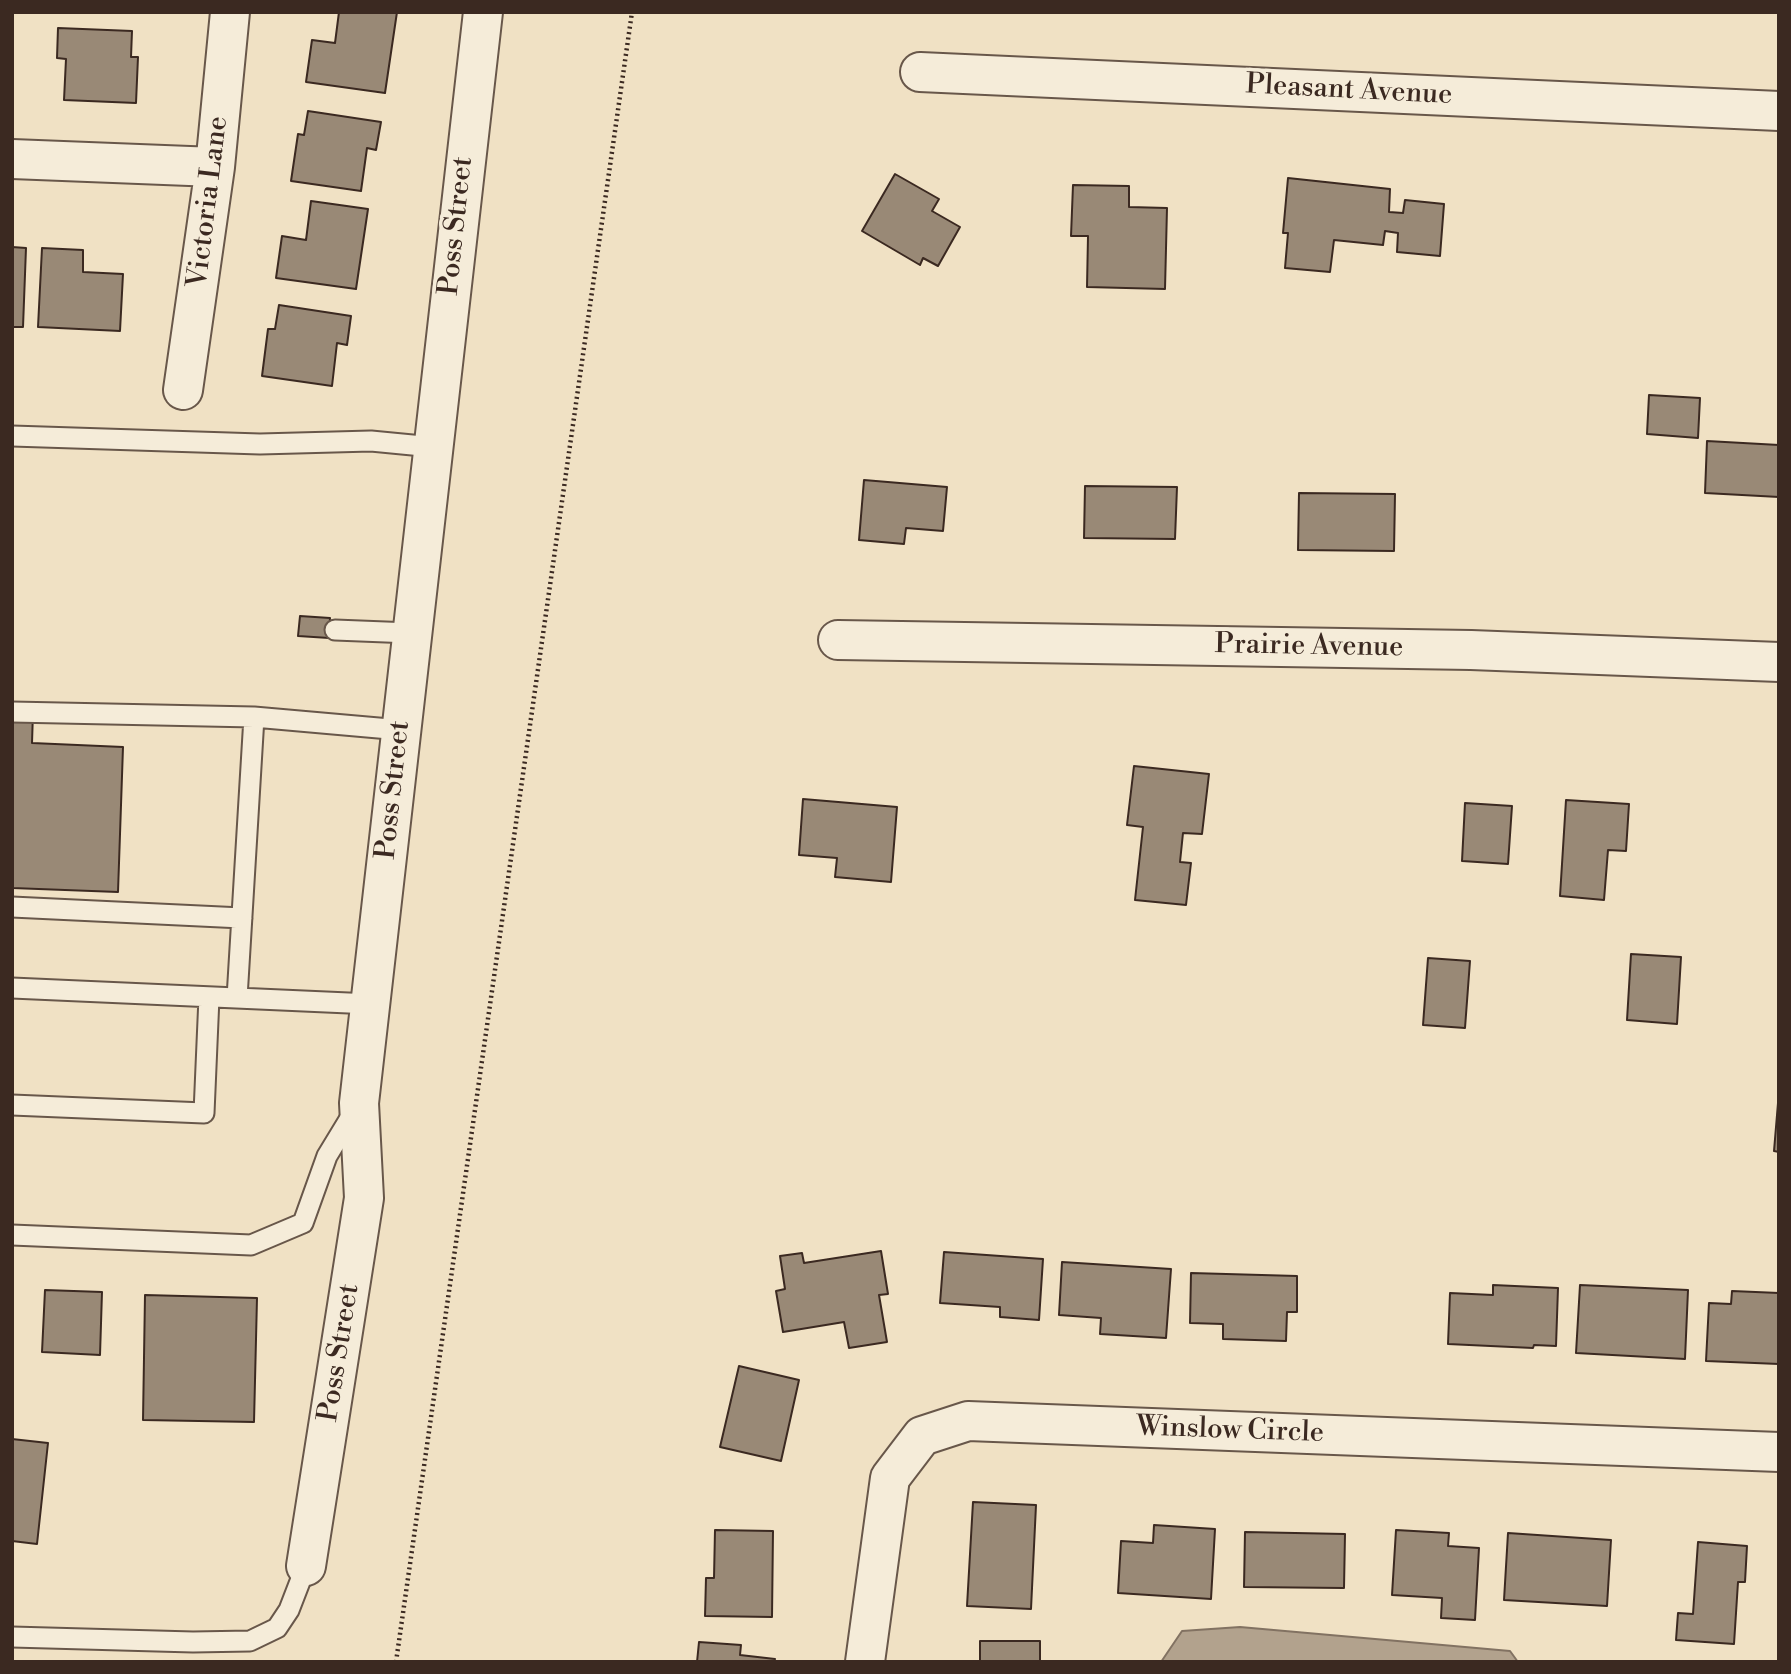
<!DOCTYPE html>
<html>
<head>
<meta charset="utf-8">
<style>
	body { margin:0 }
	#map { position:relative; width:1791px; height:1674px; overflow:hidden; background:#f0e1c4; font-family:"Libre Bodoni",serif }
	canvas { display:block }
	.frame { position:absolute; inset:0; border:14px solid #3b2921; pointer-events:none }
</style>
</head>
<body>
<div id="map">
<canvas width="1791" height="1674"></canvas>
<div class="frame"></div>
</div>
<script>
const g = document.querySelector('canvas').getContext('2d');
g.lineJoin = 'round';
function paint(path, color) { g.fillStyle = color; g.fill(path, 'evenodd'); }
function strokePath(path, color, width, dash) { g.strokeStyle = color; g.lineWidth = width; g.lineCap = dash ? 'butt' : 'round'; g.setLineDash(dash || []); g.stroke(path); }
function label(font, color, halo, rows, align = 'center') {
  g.font = font + ' "Libre Bodoni",serif'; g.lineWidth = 7; g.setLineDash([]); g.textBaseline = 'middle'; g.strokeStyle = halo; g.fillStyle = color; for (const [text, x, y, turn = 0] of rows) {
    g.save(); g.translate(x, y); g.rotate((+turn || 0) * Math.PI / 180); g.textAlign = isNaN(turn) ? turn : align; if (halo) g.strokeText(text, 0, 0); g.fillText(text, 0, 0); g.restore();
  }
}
const water = new Path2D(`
	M1240,1627L1510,1651L1518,1662H1161L1182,1631Z`);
paint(water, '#b2a28d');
strokePath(water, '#827262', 2);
const building = new Path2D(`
	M339,12H397L385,93L306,82L312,40L335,43Z
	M58,28L132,31L131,57H138L136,103L64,100L66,59L57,58Z
	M308,111L381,122L376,150L367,148L361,191L291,181L298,134L304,135Z
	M895,174L939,199L932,211L960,227L938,266L923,258L920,265L862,231Z
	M1288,178L1390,189L1389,212L1403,213L1405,200L1444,204L1440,256L1397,252L1398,233L1385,231L1383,245L1334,240L1330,272L1285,268L1288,233H1283Z
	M1073,185L1129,186V207L1167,208L1165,289L1087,287L1088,236H1071Z
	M311,201L368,209L356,289L276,278L282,236L306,240Z
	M12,247L26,248L23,327H12Z
	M42,248L83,250V272L123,274L120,331L38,327Z
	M279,305L351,316L347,345L337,343L332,386L262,376L268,329H275Z
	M1649,395L1700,398L1698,438L1647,434Z
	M1707,441L1779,445V497L1705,493Z
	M864,480L947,487L943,531L906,528L904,544L859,540Z
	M1085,486L1177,487L1175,539L1084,538Z
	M1299,493L1395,494L1394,551L1298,550Z
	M300,616L330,618L329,638L298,636Z
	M12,711L33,712L32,743L123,747L118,892L12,888Z
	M1134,766L1209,774L1202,834L1183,833L1180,862L1191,863L1186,905L1135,900L1143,827L1127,825Z
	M803,799L897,807L891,882L835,877L837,858L799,855Z
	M1566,800L1629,804L1626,851L1608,850L1604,900L1560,896Z
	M1465,803L1512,806L1508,864L1462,861Z
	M1631,954L1681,957L1677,1024L1627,1020Z
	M1428,958L1470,961L1465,1028L1423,1025Z
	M1778,1103H1779V1152L1774,1151Z
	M881,1251L888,1294L879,1295L887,1342L849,1348L844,1322L783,1332L776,1291L785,1289L780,1256L802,1253L804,1263Z
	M944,1252L1043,1259L1039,1320L1000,1317V1307L940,1303Z
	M1062,1262L1171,1269L1166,1338L1100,1334L1101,1318L1059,1315Z
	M1191,1273L1297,1276V1312H1287L1286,1341L1223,1339V1324L1190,1323Z
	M1493,1285L1558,1288L1556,1346L1534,1345L1533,1348L1448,1344L1450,1293L1493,1295Z
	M1580,1285L1688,1290L1685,1359L1576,1353Z
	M45,1290L102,1292L100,1355L42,1352Z
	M1732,1291L1779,1293V1364L1706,1361L1709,1303L1731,1304Z
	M145,1295L257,1298L254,1422L143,1420Z
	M739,1366L799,1380L781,1461L720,1447Z
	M12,1439L48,1443L37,1544L12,1541Z
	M973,1502L1036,1505L1031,1609L967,1606Z
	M1154,1525L1215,1529L1211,1599L1118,1593L1121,1541L1153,1543Z
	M715,1530L773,1531L772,1617L705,1616L706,1578H714Z
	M1396,1530L1449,1533L1448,1546L1479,1548L1475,1620L1441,1618L1442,1598L1392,1595Z
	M1245,1532L1345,1534L1344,1588L1244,1587Z
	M1508,1533L1611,1540L1607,1606L1504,1600Z
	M1698,1542L1747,1546L1745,1582H1738L1734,1644L1676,1640L1678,1613L1693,1614Z
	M980,1641H1040V1662H980Z
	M699,1642L741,1645L740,1655L775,1659L774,1662H697Z`);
paint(building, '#998976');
strokePath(building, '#3b2921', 2);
const service = new Path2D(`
	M12,436L260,444L371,441L433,447
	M335,630L411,633
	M12,712L254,717L401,730
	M12,907L242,918
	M12,988L371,1004
	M237,998L254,717
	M12,1105L204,1113L209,997
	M12,1235L251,1245L303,1223L327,1156L355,1110
	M12,1637L193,1642L250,1641L277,1628L289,1610L306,1566`);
const minor = new Path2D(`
	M920,72L1779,111
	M12,159L215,167
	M183,390L215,167L230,12
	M838,640L1471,650L1779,662
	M306,1566L364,1198L359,1103L483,12
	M865,1662L890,1478L922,1436L968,1421L1779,1452`);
strokePath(service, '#68574a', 23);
strokePath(minor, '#68574a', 42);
strokePath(new Path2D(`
	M396,1662L632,12`), '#3b2921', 4.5, [2, 3.5]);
strokePath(service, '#f5ecd9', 19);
strokePath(minor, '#f5ecd9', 38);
label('28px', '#3b2921', '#f5ecd9', [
	["Pleasant Avenue",1349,91,3],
	["Victoria Lane",209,202,-83],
	["Poss Street",457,226,-84],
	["Prairie Avenue",1309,647,1],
	["Poss Street",394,790,-84],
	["Poss Street",340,1353,-81],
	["Winslow Circle",1230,1431,2]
]);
</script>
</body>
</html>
